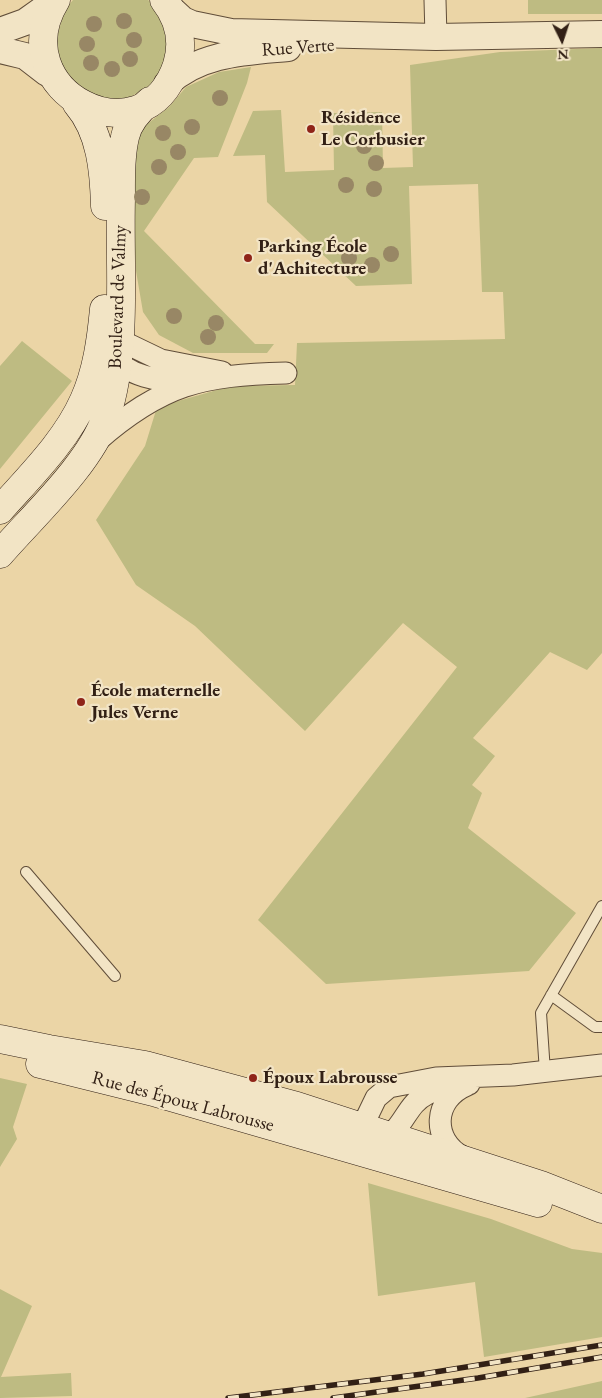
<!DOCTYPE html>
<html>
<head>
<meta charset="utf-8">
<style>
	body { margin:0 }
	#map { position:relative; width:602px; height:1398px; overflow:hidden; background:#ebd5a6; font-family:"EB Garamond",serif }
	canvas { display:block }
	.north { position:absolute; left:537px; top:15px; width:50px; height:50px; -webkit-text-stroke:4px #f2e4c5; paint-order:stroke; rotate:176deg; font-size:14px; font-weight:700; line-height:20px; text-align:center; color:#322015 }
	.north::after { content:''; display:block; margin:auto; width:18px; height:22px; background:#322015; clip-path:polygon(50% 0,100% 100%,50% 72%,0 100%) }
</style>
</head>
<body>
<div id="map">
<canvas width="602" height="1398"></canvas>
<div class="north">N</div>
</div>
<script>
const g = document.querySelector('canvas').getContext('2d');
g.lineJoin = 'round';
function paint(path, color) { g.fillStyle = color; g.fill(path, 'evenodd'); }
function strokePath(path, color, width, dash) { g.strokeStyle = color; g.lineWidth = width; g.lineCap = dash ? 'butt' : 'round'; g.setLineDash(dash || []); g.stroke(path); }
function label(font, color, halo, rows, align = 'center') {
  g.font = font + ' "EB Garamond",serif'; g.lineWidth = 4.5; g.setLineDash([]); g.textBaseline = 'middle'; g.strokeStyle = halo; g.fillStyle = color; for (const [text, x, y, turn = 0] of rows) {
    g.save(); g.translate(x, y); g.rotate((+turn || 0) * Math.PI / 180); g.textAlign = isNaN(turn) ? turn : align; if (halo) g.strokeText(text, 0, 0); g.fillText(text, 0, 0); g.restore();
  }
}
paint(new Path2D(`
	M73,0H148L154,5L167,30V59L152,84L127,99L113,102L73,88L53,50L65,9Z
	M528,0H602V14H528Z
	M602,48V653L587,670L550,652L473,738L495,756L472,785L482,793L468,828L576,913L529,971L326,984L258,920L457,667L403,623L305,731L195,626L136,585L96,520L145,446L157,407L231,386L295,385L297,343L505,339L503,292H482L478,184L409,186L412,284L356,286L267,202L265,155L233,156L253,111L281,110L285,172L334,170L333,113L382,112L383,168L413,167L410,65L500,52Z
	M251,67L247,83L218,157L194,158L144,231L255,344H274L267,353H193L159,335L143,312L136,271L133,216L130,153L142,128L169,107L186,87L219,72Z
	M22,341L72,381L0,469V366Z
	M0,1078L27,1084L13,1127L17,1139L0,1167Z
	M368,1183L491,1219L572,1249L602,1253V1337L484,1357L475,1282L378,1296Z
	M0,1289L32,1306L1,1377L71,1373L72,1396L0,1398Z
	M602,1381V1398H525Z`), '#bebb82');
const service = new Path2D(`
	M26,872L115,976
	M551,995L595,1027H602
	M545,1072L541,1013L602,906`);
const minor = new Path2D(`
	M435,0L436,37
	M107,334L161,360L222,372
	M109,353C127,377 159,381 187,382
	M97,441C162,384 202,375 286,373
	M469,1084C455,1086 440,1087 427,1094C411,1102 407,1116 396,1129C387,1139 375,1145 364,1152L361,1141L362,1127L376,1098L389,1087L436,1078L513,1075L602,1065
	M463,1157C431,1140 433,1099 467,1085`);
const tertiary = new Path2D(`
	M170,8L183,20L192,24L231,32L436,37L602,34
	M0,31L25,22L56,0
	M0,50L25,56L47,73
	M167,84C200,53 245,52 288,48`);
const secondary = new Path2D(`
	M56,0C0,91 144,165 177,65C184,42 179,19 164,0
	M77,104C101,132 104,171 105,206
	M0,510C30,476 66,441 84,400C97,371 101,340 104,309
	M0,554C33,516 90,464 106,417C128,351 119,268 121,198C121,178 120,157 125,137C128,122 138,111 150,101
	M0,1039L49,1049L145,1065L297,1106L541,1185L602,1209
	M40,1064L157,1093L538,1203`);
strokePath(service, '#604d39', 12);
strokePath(minor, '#604d39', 23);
strokePath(tertiary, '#604d39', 28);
strokePath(secondary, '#322015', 29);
strokePath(service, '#f2e4c5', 10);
strokePath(minor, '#f2e4c5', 21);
strokePath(tertiary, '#f2e4c5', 26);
strokePath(secondary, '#f2e4c5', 28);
const rail = new Path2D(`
	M228,1398L423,1374L602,1345
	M333,1398L478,1378L602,1357`);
strokePath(rail, '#322015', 5.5);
strokePath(rail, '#f2e4c5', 4, [11]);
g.fillStyle = '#988765';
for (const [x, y] of [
	[124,21],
	[94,24],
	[134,40],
	[87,44],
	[130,59],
	[91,63],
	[112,69],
	[220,98],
	[192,127],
	[163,133],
	[364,146],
	[178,152],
	[376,163],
	[159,167],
	[346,185],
	[374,189],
	[142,197],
	[391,254],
	[349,258],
	[372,265],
	[174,316],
	[216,323],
	[208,337]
]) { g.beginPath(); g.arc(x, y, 8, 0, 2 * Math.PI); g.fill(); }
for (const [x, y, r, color] of [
	[311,129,5,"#8f2418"],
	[248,258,5,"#8f2418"],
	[81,702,5,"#8f2418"],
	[253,1078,5,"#8f2418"]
]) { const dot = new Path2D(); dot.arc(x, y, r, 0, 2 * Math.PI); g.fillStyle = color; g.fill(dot); strokePath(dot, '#f2e4c5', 2); }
label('19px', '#322015', '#f2e4c5', [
	["Rue Verte",298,48,-4],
	["Boulevard de Valmy",118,297,-88],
	["Rue des Époux Labrousse",183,1102,15]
]);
label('bold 19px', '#322015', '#f2e4c5', [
	["Résidence",321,118],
	["Le Corbusier",321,140],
	["Parking École",258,247],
	["d'Achitecture",258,269],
	["École maternelle",91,691],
	["Jules Verne",91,713],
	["Époux Labrousse",263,1078]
], 'left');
</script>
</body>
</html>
